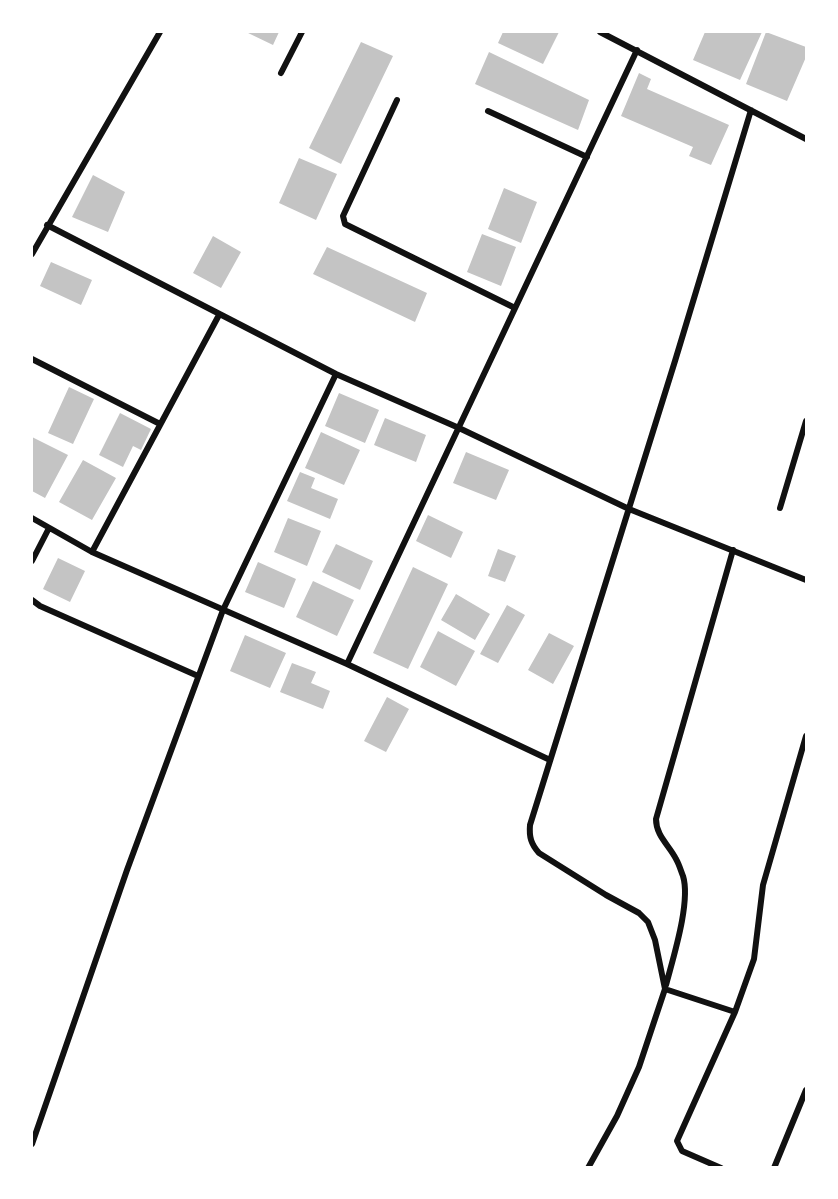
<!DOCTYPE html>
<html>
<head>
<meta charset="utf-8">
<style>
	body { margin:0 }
	#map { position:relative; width:838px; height:1199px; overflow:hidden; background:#fff; font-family:"Source Sans 3",sans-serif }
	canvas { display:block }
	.frame { position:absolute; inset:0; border:33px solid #fff; pointer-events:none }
</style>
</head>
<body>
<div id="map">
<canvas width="838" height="1199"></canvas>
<div class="frame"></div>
</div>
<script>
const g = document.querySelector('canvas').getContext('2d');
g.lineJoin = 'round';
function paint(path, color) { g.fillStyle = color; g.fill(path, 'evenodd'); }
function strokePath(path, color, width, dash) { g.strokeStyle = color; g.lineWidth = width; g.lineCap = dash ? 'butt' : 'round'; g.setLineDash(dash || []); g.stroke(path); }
paint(new Path2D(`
	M246,32H279L273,45Z
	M503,32H559L543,64L498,43Z
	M705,32H762L740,80L693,60Z
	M766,32L806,47V57L787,101L746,84Z
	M361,42L393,56L341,164L309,148Z
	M489,52L589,100L578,130L475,84Z
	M639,73L651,79L647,89L729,125L711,165L689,156L693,147L621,116Z
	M299,158L337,174L316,220L279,203Z
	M93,175L125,192L108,232L72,217Z
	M504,188L537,202L521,243L488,229Z
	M482,234L516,247L501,286L467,272Z
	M213,236L241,252L221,288L193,273Z
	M327,247L427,293L415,322L313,274Z
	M51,262L92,280L81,305L40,286Z
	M69,387L94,399L73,444L48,433Z
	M339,393L379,410L365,443L325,426Z
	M120,413L151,429L141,450L133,446L123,467L99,455Z
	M385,418L426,435L416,462L374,445Z
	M321,432L360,450L344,485L305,468Z
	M32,437L68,455L45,498L32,491Z
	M466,452L509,470L496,500L453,483Z
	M83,460L116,478L92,520L59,502Z
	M300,472L315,478L311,488L338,499L330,519L287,501Z
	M428,515L463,532L451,558L416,541Z
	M288,518L321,531L307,566L274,552Z
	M336,544L373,561L360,590L322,572Z
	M498,549L516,556L505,582L488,576Z
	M58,558L85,571L70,602L43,589Z
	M258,562L296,579L284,608L245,592Z
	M413,567L448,584L408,669L373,653Z
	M313,581L354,600L337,636L296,617Z
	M456,594L490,614L475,640L441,620Z
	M507,605L525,615L498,663L480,654Z
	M438,631L475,651L456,686L420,667Z
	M549,633L574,646L553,684L528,670Z
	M245,635L286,653L270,688L230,671Z
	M292,663L316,672L311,683L330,691L323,709L280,692Z
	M387,697L409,709L386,752L364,741Z`), '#c4c4c4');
strokePath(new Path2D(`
	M600,32L806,139
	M281,73L302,32
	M397,100L343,216L345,224L515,308
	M488,111L587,157
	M47,225L336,374L459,428L629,509L806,580
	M32,254L160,32
	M32,359L160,424
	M780,508L806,421
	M32,518L92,552L347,664L550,760
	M92,552L219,315
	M32,561L49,528
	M32,600L40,606L198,676
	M347,664L637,50
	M666,985C673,958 691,902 683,876C681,871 679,864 676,859C669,845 656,836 656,819L733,550
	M665,989L655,940L648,922L639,913L606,895L539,853C531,844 529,837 530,825L675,361L751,110
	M32,1144L127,870L223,610L336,374
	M588,1168L617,1116L639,1067L665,989L735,1012
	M721,1168L682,1151L677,1141L735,1012L754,959L763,885L806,736
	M774,1168L806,1090`), '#111', 6);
</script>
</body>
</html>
